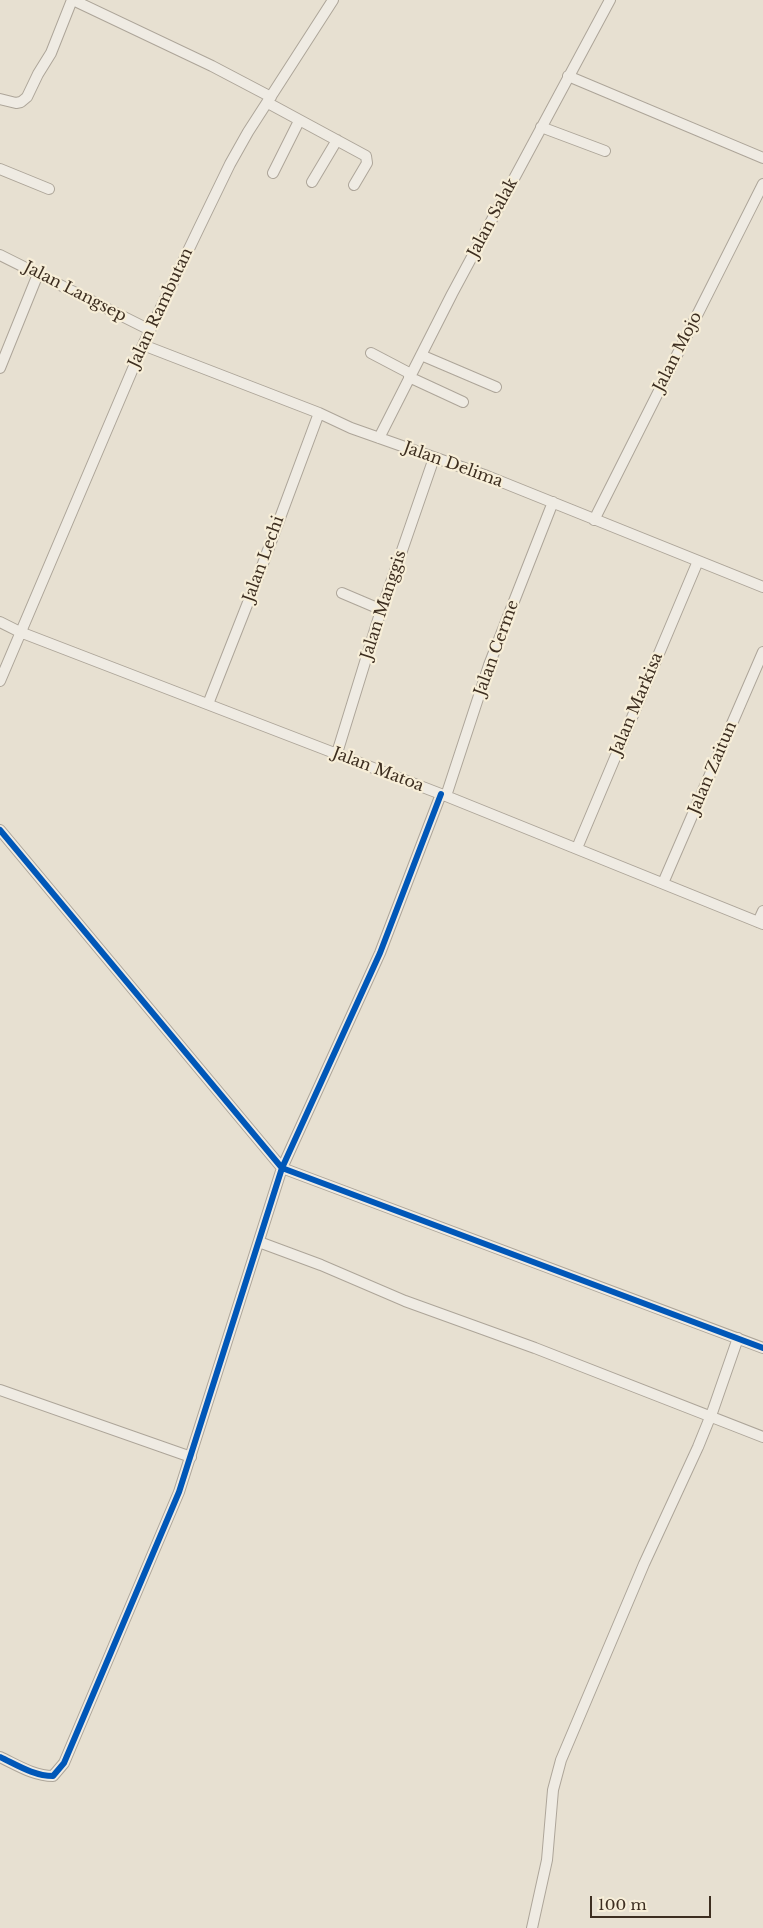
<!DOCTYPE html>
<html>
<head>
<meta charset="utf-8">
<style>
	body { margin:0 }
	#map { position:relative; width:763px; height:1928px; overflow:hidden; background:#e7e0d1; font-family:"Libre Baskerville",serif }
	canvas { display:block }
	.scale { position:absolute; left:590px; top:1896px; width:121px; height:22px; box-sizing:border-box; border:2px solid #3d2e20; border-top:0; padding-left:6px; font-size:15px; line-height:18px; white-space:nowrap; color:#3d2e20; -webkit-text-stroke:4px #f7eed8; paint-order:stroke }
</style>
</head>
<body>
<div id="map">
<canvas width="763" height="1928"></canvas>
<div class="scale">100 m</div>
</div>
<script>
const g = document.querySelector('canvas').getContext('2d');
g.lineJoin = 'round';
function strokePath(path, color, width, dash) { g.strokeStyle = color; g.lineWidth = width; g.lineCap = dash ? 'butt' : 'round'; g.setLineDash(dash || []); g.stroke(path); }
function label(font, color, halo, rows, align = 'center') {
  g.font = font + ' "Libre Baskerville",serif'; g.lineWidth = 4.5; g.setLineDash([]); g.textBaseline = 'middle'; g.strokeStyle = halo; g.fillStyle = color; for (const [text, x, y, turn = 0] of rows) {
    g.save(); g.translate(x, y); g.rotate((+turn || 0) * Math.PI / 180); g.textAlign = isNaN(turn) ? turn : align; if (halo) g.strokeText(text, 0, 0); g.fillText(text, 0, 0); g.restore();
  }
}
const minor = new Path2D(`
	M73,0L212,66L271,97
	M568,76L763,158
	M0,99L16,103L21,102L27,97L38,74L51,53L72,0
	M268,103L366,156L367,163L354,185
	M541,127L605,151
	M0,169L49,189
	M273,173L299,121
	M312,182L337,140
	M0,255L150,330
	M143,345L319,413L351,428L487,476L763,587
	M371,353L411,374
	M421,355L496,387
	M0,368L38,274
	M409,377L463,402
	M379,438L452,294L610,0
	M594,520L763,184
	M342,593L382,610
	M0,622L20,632L446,796L763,924
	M0,681L143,345L199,228L230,164L248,132L333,0
	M208,704L258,577L319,413
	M337,753L378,620L434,458
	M446,796L489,665L553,502
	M0,830L282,1168L763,1348
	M577,848L698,561
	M663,883L763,652
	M758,922L763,911
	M259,1242L321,1265L405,1301L535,1348L763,1437
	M0,1390L191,1457
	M0,1757C17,1765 34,1776 53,1776L64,1763L179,1492L282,1168L380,953L441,794
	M532,1928L547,1860L553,1790L561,1760L644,1564L698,1447L713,1410L738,1338`);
strokePath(minor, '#ada599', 12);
strokePath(minor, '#efebe3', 10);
strokePath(new Path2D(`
	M0,830L282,1168L763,1348
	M0,1757C17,1765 34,1776 53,1776L64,1763L179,1492L282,1168L380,953L441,794`), '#0057b8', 6);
label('16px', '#3d2e20', '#f7eed8', [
	["Jalan Salak",493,218,-62],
	["Jalan Langsep",75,292,27],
	["Jalan Rambutan",161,308,-65],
	["Jalan Mojo",678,352,-63],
	["Jalan Delima",453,465,20],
	["Jalan Lechi",264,559,-70],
	["Jalan Manggis",384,605,-72],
	["Jalan Cerme",497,648,-70],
	["Jalan Markisa",637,704,-67],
	["Jalan Zaitun",713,768,-67],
	["Jalan Matoa",378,770,21]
]);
</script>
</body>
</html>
